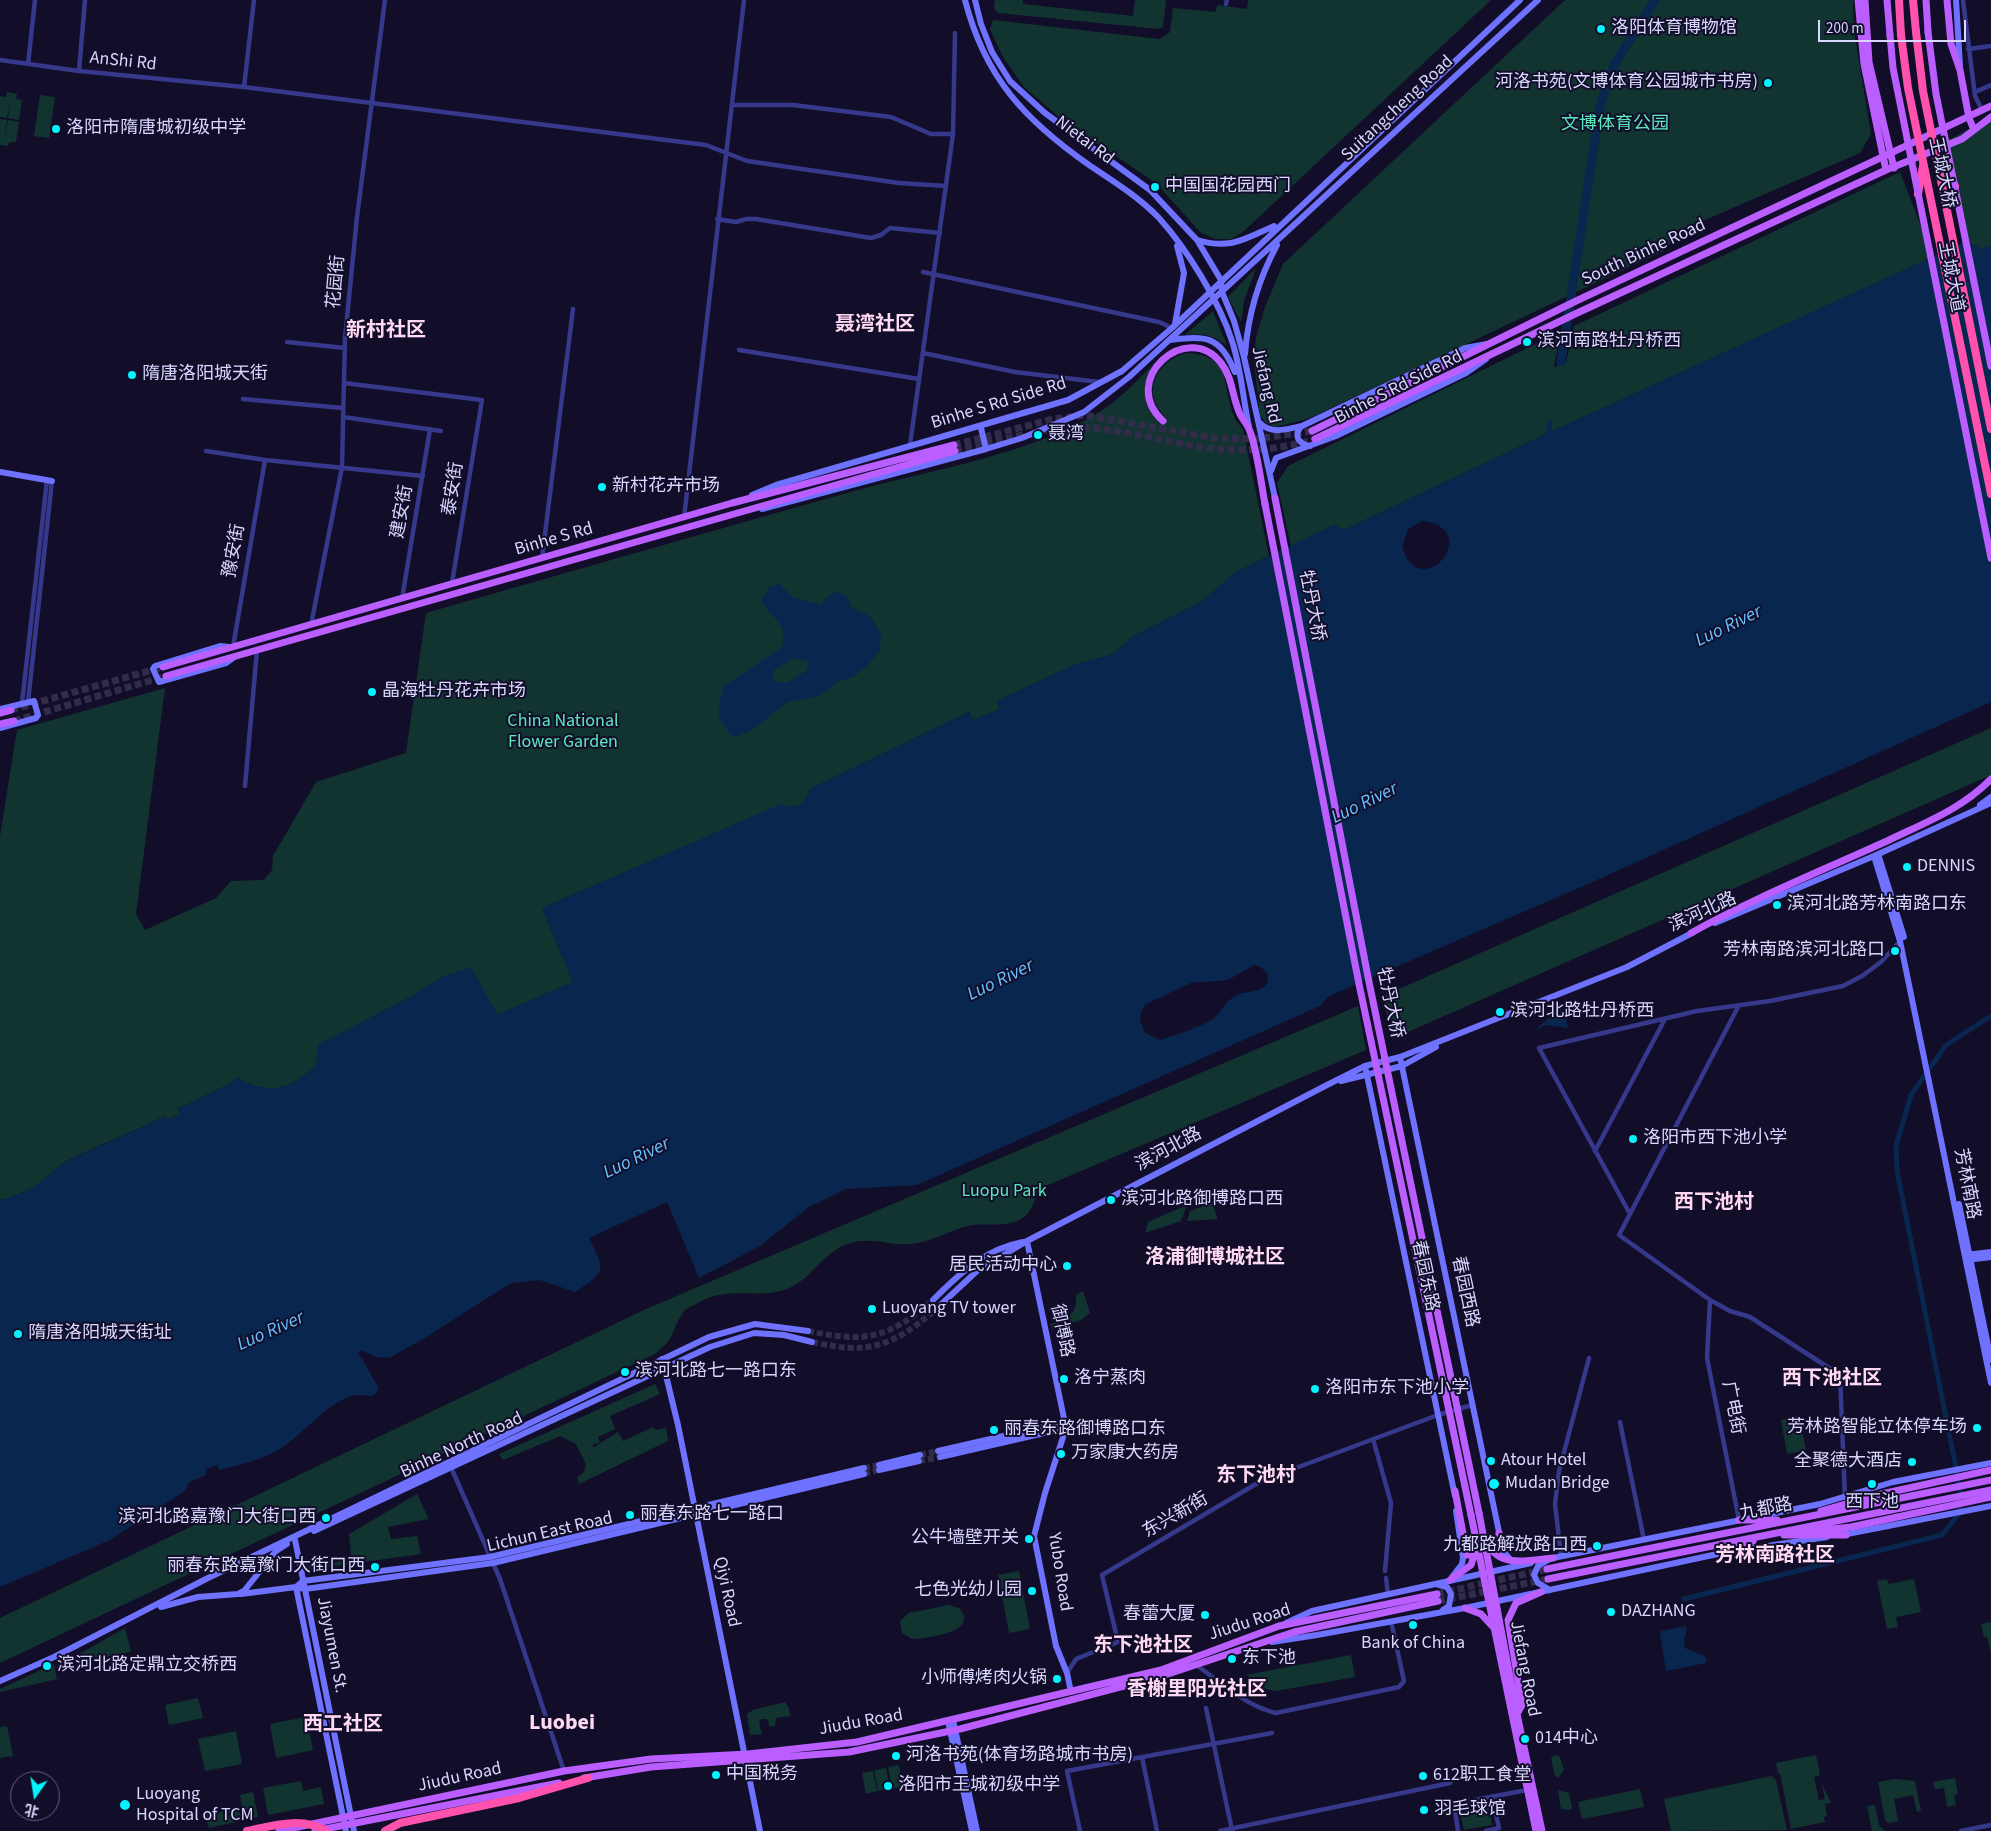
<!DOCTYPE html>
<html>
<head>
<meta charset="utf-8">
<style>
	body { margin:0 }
	#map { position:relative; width:1991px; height:1831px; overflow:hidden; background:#120e29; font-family:"Source Sans 3","Noto Sans SC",sans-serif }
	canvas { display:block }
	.north { position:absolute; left:10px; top:1771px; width:50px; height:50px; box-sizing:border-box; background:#120e29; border:1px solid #625e7f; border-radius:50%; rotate:193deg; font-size:14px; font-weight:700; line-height:20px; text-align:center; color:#d9d7ff }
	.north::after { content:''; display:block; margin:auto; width:18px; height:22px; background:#03f3ff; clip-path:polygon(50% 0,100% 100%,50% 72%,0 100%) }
	.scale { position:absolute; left:1818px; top:20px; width:148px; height:22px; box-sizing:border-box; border:2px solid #d9d7ff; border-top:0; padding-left:6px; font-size:15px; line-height:18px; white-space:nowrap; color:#d9d7ff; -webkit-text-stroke:4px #120e29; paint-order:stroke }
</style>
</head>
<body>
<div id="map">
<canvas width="1991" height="1831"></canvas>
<div class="north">北</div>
<div class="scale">200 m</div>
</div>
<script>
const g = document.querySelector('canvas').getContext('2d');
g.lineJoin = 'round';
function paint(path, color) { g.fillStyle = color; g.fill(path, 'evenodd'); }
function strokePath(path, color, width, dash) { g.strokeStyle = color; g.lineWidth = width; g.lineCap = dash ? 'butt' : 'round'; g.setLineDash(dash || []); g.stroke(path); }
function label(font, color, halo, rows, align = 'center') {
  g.font = font + ' "Source Sans 3","Noto Sans SC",sans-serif'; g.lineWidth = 4; g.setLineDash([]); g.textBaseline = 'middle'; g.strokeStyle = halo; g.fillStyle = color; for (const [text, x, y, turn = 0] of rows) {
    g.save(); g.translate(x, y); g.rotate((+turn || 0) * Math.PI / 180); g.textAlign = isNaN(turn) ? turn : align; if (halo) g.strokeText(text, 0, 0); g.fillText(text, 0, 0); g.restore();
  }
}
paint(new Path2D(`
	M995,0H1023V4L1133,16L1135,0H1166L1163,27L1158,29L998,13L994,8Z
	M1248,0H1491L1243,232L1231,239H1216L1201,233L1157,184L1060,118L1024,87L1003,57L990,29L993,20L1160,39L1170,32L1173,8L1216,12L1217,5L1247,9Z
	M1565,0H1853L1854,31L1871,134L1860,153L1684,229L1663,251L1310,418L1276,427L1268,425L1260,416L1254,361L1256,337L1265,307L1283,264Z
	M7,92L17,94L16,99L22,100L19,120L8,118L11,97L7,118L0,117V96L6,97Z
	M40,95L55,97L49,138L34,136Z
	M1991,118V245L1982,249L1967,241L1946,141Z
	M0,119L7,120L4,141L8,120L19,122L16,142H9L8,146L0,145Z
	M1900,172L1933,257L1542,436L1344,530L1334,525L1291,546L1277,483L1288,466L1560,332L1554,367L1566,363L1574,326Z
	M1256,268L1244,301L1241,322L1228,297Z
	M1213,311L1227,346C1214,335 1202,333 1185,335Z
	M1184,353C1234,354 1221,385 1234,416C1235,421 1240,425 1243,429L1269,556L1237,571L1201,602L1132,637L1113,654L1074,665L997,701L1000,709L973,720L969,712L810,789C806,804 796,811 781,805L542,908L573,982L497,1015L472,970L414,995L319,1045L316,1066C287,1090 272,1096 237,1078L231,1083L178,1109L180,1114L167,1120L165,1116C133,1132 101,1144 69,1160C58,1165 52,1174 42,1181C31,1190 14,1197 0,1200V836L17,730L165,688L136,914L145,930L216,898L231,881L264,880L272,870L273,856L316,782L406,753L426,613C569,572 711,531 854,491C928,471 1009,458 1078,424C1108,410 1132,387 1154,363C1141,386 1141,405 1160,424L1166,418C1141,392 1154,365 1184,353Z
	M1991,728V775L1392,1039L1383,996Z
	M1358,1006L1366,1050L1041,1188C1034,1197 1034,1210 1024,1217C1010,1228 989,1223 972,1225C951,1229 933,1242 911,1244C889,1246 868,1236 847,1244C822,1253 811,1280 787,1289C757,1300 729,1285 698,1303C694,1305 688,1307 685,1310C678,1318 675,1329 671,1337C667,1344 660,1349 655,1354L0,1663V1618L646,1309Z
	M1212,1203L1218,1219L1187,1221L1190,1211Z
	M1187,1205L1181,1221L1145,1233L1148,1222Z
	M1083,1291L1090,1313L1081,1320L1052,1329L1050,1324C1066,1318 1078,1315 1076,1295Z
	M655,1384L660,1394L610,1416L615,1429L598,1437L600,1442L592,1445L594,1447L618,1432L623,1441L653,1427L655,1430L666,1428L668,1441L579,1484L577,1477L584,1472L586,1464L576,1444L560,1436L503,1460L499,1454Z
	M1799,1415L1806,1450L1787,1454L1781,1420Z
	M417,1494L429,1519L388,1527L391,1539L417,1536L421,1554L307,1570V1567L338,1562L339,1559L351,1555L349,1534Z
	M1019,1571L1030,1629L1009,1633L998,1575Z
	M1887,1579L1889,1584L1914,1579L1921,1612L1896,1617L1898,1627L1887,1629L1877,1581Z
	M949,1605L959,1608C981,1633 926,1638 912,1639L902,1633L900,1621L909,1613Z
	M1991,1622V1654L1987,1637H1984L1981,1624Z
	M125,1628L131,1652L58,1666Z
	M1351,1655L1355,1677L1276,1691L1266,1689L1246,1675Z
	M54,1664L57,1679L0,1692V1689Z
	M198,1698L203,1718L169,1725L165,1705Z
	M785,1702L789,1708L790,1716L776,1718L775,1726L770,1727L767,1719H761L759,1722L762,1734L750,1735L747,1714L753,1710Z
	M306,1717L313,1750L276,1758L270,1724Z
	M7,1726L13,1756L0,1758V1727Z
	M236,1731L242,1764L205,1771L198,1739Z
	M1559,1755L1564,1770L1558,1778L1555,1776L1551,1759L1553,1756Z
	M1816,1755L1820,1775L1814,1777L1819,1800L1825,1799L1822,1784L1831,1803L1825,1804L1827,1816L1824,1817L1825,1822L1791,1829L1780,1773H1778L1776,1763Z
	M899,1765L902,1787L892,1789L888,1767Z
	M886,1768L890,1789L878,1791L874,1770Z
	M873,1771L877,1791L866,1794L862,1773Z
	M1771,1776L1776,1780L1787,1830L1671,1831L1664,1799Z
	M1955,1778L1958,1794L1954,1795L1956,1805L1947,1807L1944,1788L1935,1789L1933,1782Z
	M1895,1779L1915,1781L1921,1811L1917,1812L1913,1795L1894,1799L1898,1821L1888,1823L1885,1820L1878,1782Z
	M301,1781L303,1791L321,1787L324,1804L268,1815L263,1788Z
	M1640,1789L1644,1807L1582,1819L1578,1802Z
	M1558,1790L1569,1793L1572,1808L1570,1810L1561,1809Z
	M253,1792L258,1817L209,1828L206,1815L242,1807L240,1795Z
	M1875,1805L1879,1825L1885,1831H1872L1867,1806Z
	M1489,1806L1492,1825L1464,1830L1460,1811Z`), '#113431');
paint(new Path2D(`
	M1967,241L1982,249L1991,245V702L1597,880L1329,996L1320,1006L917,1185L846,1189L809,1207L760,1246L699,1278L667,1202L589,1238C604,1270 608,1271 575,1292L540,1280L511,1283L423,1339L389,1358L376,1357L361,1350L358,1352L378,1387L377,1393L372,1396C368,1396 362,1395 357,1395C332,1397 301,1437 278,1450C261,1460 238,1465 219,1470L217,1465L206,1469V1475L188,1483L187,1488L180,1494L110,1540L0,1587V1200C14,1197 31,1190 42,1181C52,1174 58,1165 70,1160C101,1144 134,1132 165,1116L167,1120L180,1114L178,1109L231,1083L237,1078C272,1096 287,1090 316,1066L318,1045L403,1001L444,976L468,968L473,970L497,1015L573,982L542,908L781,804C796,811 806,804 810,789L969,712L973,720L1000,709L997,701L1074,665L1113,654L1132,637L1201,602L1237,571L1334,525L1344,530L1542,436ZM1422,521C1478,527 1434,591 1409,561C1406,558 1404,551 1402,547L1408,529ZM1254,965C1267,967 1274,982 1261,989C1252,993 1243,991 1235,996C1225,1002 1222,1011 1214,1018C1203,1027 1174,1035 1160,1040L1145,1033L1140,1020L1141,1011L1146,1004L1191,983L1228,980Z
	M780,584L792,597L821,605L827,597L836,591L848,597L851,607L870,616L881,634L880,650L869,664L852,678L840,680L820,696L788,702L752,730L737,736H731L719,718V702L724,686L782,647C790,621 769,619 762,600L769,587ZM793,659L809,661L806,671L787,683L773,681L774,670Z
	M1560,1010L1564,1012L1568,1028L1545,1025L1537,1030C1538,1026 1555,1013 1560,1010Z
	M1685,1626L1687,1629L1684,1640L1685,1648L1706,1657V1663L1666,1671L1660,1633L1661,1631Z`), '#09264e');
strokePath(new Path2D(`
	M1547,439L1550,423
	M1684,1599L1942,1535L1958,1515L1962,1498L1897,1171L1896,1146L1911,1095L1946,1045L1991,1016`), '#09264e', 5);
strokePath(new Path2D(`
	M1561,362L1600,106L1615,63L1655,0`), '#09264e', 9);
strokePath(new Path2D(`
	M808,1331C866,1343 888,1339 933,1300
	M812,1342C868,1355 892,1347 935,1310
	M920,1455L938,1451
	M919,1461L940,1457
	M864,1468L879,1465
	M864,1474L879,1470`), '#302c49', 6, [6, 3]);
strokePath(new Path2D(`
	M1041,431C1090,421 1135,435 1183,444C1227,453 1273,452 1315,439
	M954,445L1053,419L1085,415L1214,438L1257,439L1312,431
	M955,451L1023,435
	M11,710L163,667
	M14,721L166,676
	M1437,1594L1547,1569
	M1438,1601L1548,1579`), '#302c49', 7, [7, 3.5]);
strokePath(new Path2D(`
	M254,0L244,87L706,145L747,161L899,183L946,186
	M1963,0L1975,96L1982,110
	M1226,4L1227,0
	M1968,49L1991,46
	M0,60L79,71L244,87
	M28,64L35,0
	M79,71L85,0
	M1975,92L1991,85
	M732,105H793L891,117L931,134H953
	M717,219L736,222L746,219H756L871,238L881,235L890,228L940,233
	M923,272L1159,322L1172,328
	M287,342L345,348
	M739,350L919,379
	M923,353L1015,372L1099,382
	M344,383L482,400L452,583
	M243,399L343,408
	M343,417L441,431
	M910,445L953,134L955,33
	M206,451L265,460L423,476
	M684,518L744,0
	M542,558L573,309
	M402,599L430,429
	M311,625L342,467L345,338L357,217L385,0
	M233,647L265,460
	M28,702L52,481
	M22,703L47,480
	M245,786L257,650
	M1738,1007L1619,1235L1710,1300L1730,1311L1750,1317L1840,1375L1845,1498
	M1595,1151L1665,1019
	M1630,1214L1539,1048L1697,1011L1770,1001L1843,986L1862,976L1881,962L1901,940
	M1710,1300L1707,1358L1739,1520
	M1620,1422L1644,1540
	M1373,1439L1391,1503L1385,1571
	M450,1465L500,1579L564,1771
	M1561,1556L1555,1504L1559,1471L1589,1358
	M1386,1578L1388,1594
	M1195,1664C1220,1682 1246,1706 1276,1713L1399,1687L1404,1681L1391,1621
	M1067,1673L1076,1659L1118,1642L1102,1575L1261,1481L1438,1415L1472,1405
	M1206,1708L1232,1830
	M1142,1757L1157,1831
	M1080,1831L1067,1771L1272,1733
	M1220,1831L1450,1783
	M1458,1831L1454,1804L1527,1790
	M1486,1831L1499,1828L1492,1796
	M1961,1831L1991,1825`), '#36388b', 4.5);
strokePath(new Path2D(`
	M965,0C985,78 1025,120 1089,165C1113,181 1139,197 1159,218C1187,249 1219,301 1232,341C1241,368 1243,399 1249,427
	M975,0L981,24L992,52L1010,81L1045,113L1150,190L1197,240L1221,280L1222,292L1234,321L1244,357L1275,498
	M1956,0L1960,66
	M1197,240C1230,250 1245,239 1274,226
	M1175,324L1184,273L1177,246
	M1170,340C1207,336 1219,335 1235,372
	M1245,354C1248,314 1258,280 1277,245
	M1260,423C1271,435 1288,429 1302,426L1465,348L1487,344
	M1302,426C1293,435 1298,444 1310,446
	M981,428L986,449
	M1271,471L1276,458L1336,436L1466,373L1486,359
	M0,472L52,481
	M752,495L776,485L1068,400L1122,371L1172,328L1520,0
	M762,509L986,449L1022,438L1084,412L1129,377L1538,0
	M229,647L220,646L155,666L153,669L159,682L226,663L233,658
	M0,709L34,701L38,715L36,718L0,728
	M1980,805L1991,797
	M1878,854L1904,937
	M1874,856L1900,941L1991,1383
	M1715,923L1874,856L1991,803
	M1400,1057L1503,1551L1510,1559
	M1365,1066L1455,1496
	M1341,1081L1402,1066L1436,1047
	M1959,1204L1991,1360
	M1027,1241L1066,1428L1045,1493L1034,1536L1056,1646L1067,1673L1071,1692
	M1966,1255L1991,1252
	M1967,1260L1991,1257
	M933,1300C960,1273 985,1249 1023,1242
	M935,1310L977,1271L1027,1241L1325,1086L1365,1066L1400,1057L1627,967L1694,932
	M662,1359L678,1425L760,1831
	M938,1451L1065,1422
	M940,1457L1066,1428
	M879,1465L920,1455
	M879,1470L919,1461
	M314,1531L710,1347L754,1333L784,1335L812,1342
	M1842,1535L1991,1506
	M295,1540L354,1831
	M1548,1559L1820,1504L1893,1482L1991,1463
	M1452,1577L1462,1564L1463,1558L1456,1511
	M1436,1584L1447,1587L1451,1594L1449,1606L1443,1610
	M1550,1590L1538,1583L1534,1575L1538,1566L1550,1559
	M241,1594L296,1587L305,1589L493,1563L864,1474
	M161,1607L198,1597L238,1594L244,1591L276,1551L287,1544
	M1286,1623L1312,1611L1531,1563
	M1272,1642L1317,1635L1465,1608L1727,1552L1827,1537
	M0,1681L54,1657L208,1578L709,1337L755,1324L808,1331
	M953,1720L977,1831
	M948,1721L972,1831
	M346,1831L296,1587L303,1581L490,1557L864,1468`), '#6e72ff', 6);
strokePath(new Path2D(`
	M1858,0L1864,64L1886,170
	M1865,0L1869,62L1894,168
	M1887,0L1890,35
	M1926,0L1928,32
	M1947,0L1951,44L1960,70L1969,118L1974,130
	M1163,421C1118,380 1187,319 1221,363C1232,377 1232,394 1238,409C1240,417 1246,422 1249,429C1257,447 1261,483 1265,504
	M1312,431L1576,301L1991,106
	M1315,439L1575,314L1886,170L1962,139L1991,117
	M163,667L732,503L954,445
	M166,676L955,451
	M0,713L11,710
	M0,724L14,721
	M1691,933C1754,898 1821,871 1887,841C1924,823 1962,809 1991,779
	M1455,1491L1467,1555H1472L1476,1545
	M1821,1511L1877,1495L1991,1470
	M1479,1513L1517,1714L1542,1831
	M1471,1515L1536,1831
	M1739,1520H1777
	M1805,1532L1851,1527L1991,1497
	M1784,1535H1846
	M1489,1543L1493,1546H1499V1533
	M1488,1544C1500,1569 1531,1560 1553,1558
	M1727,1552L1753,1541
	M1547,1569L1991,1480
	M1548,1579L1991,1490
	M1450,1580L1471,1565L1476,1550
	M1465,1608L1481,1614L1493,1627
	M1517,1714L1522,1705L1508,1620L1516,1603L1541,1592
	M584,1778L651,1767L849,1752L960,1729L1162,1676L1294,1632L1438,1601
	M279,1831L564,1771L651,1759L748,1754L857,1742L1161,1670L1279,1626L1437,1594
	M315,1831L559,1783`), '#ba5eff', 7);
strokePath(new Path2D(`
	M1899,0L1901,35
	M1913,0L1916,32
	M1938,162L1955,186
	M1918,194L1923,166
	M385,1831L400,1823L519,1798L588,1778`), '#ff52ae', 8);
strokePath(new Path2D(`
	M1928,32L1936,94L1991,366
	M1890,35L1893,68L1991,558
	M1275,498L1369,982L1479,1513
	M1265,504L1359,984L1471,1515`), '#ba5eff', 7);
strokePath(new Path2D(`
	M1916,32L1923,91L1991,429
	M1901,35L1908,88L1991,494
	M247,1831C272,1826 302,1816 326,1831`), '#ff52ae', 8);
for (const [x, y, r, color] of [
	[1601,29,5,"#03f3ff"],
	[1768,83,5,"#03f3ff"],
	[56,129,5,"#03f3ff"],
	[1155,187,5,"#03f3ff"],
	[1527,342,5,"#03f3ff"],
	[132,375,5,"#03f3ff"],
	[1038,435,5,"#03f3ff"],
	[602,487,5,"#03f3ff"],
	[372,692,5,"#03f3ff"],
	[1907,867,5,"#03f3ff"],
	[1777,905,5,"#03f3ff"],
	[1895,951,5,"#03f3ff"],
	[1500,1012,5,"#03f3ff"],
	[1633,1139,5,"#03f3ff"],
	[1111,1200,5,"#03f3ff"],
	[1067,1266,5,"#03f3ff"],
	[872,1309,5,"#03f3ff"],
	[18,1334,5,"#03f3ff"],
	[625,1372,5,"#03f3ff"],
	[1064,1379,5,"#03f3ff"],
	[1315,1389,5,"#03f3ff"],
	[1977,1428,5,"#03f3ff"],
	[994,1430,5,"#03f3ff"],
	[1061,1454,5,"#03f3ff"],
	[1491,1461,5,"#03f3ff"],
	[1912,1462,5,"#03f3ff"],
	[1494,1484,6,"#03f3ff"],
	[1872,1484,5,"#03f3ff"],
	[630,1515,5,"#03f3ff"],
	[326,1518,5,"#03f3ff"],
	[1029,1539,5,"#03f3ff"],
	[1597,1546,5,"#03f3ff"],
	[375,1567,5,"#03f3ff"],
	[1032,1591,5,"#03f3ff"],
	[1611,1612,5,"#03f3ff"],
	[1205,1615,5,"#03f3ff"],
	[1413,1625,5,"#03f3ff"],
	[1232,1659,5,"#03f3ff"],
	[47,1666,5,"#03f3ff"],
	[1057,1679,5,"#03f3ff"],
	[1525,1739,5,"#03f3ff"],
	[896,1756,5,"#03f3ff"],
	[716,1775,5,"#03f3ff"],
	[1423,1776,5,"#03f3ff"],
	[888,1786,5,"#03f3ff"],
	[125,1805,6,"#03f3ff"],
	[1424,1810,5,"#03f3ff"]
]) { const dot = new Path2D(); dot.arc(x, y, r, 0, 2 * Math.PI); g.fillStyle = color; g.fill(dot); strokePath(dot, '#120e29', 2); }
label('18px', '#d9d7ff', '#120e29', [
	["洛阳体育博物馆",1611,29],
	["河洛书苑(文博体育公园城市书房)",1758,83,"right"],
	["洛阳市隋唐城初级中学",66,129],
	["中国国花园西门",1165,187],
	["滨河南路牡丹桥西",1537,342],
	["隋唐洛阳城天街",142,375],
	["聂湾",1048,435],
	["新村花卉市场",612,487],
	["晶海牡丹花卉市场",382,692],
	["DENNIS",1917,867],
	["滨河北路芳林南路口东",1787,905],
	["芳林南路滨河北路口",1885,951,"right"],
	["滨河北路牡丹桥西",1510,1012],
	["洛阳市西下池小学",1643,1139],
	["滨河北路御博路口西",1121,1200],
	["居民活动中心",1057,1266,"right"],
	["Luoyang TV tower",882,1309],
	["隋唐洛阳城天街址",28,1334],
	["滨河北路七一路口东",635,1372],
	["洛宁蒸肉",1074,1379],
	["洛阳市东下池小学",1325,1389],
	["芳林路智能立体停车场",1967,1428,"right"],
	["丽春东路御博路口东",1004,1430],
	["万家康大药房",1071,1454],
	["Atour Hotel",1501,1461],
	["全聚德大酒店",1902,1462,"right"],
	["Mudan Bridge",1505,1484],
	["西下池",1872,1503,"center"],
	["丽春东路七一路口",640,1515],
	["滨河北路嘉豫门大街口西",316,1518,"right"],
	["公牛墙壁开关",1019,1539,"right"],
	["九都路解放路口西",1587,1546,"right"],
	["丽春东路嘉豫门大街口西",365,1567,"right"],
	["七色光幼儿园",1022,1591,"right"],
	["DAZHANG",1621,1612],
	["春蕾大厦",1195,1615,"right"],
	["Bank of China",1413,1644,"center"],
	["东下池",1242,1659],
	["滨河北路定鼎立交桥西",57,1666],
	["小师傅烤肉火锅",1047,1679,"right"],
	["014中心",1535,1739],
	["河洛书苑(体育场路城市书房)",906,1756],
	["中国税务",726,1775],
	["612职工食堂",1433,1776],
	["洛阳市王城初级中学",898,1786],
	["Luoyang",136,1795],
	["Hospital of TCM",136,1816],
	["羽毛球馆",1434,1810]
], 'left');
label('18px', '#d9d7ff', '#120e29', [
	["AnShi Rd",123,62,6],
	["Suitangcheng Road",1398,109,-43],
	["Nietai Rd",1084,141,37],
	["王城大桥",1941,173,78],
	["South Binhe Road",1644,253,-25],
	["王城大道",1950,277,79],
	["花园街",337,282,-85],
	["Jiefang Rd",1265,385,77],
	["Binhe S Rd Side Rd",1399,388,-27],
	["Binhe S Rd Side Rd",999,404,-17],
	["泰安街",454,489,-81],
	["建安街",403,512,-80],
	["Binhe S Rd",554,540,-16],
	["豫安街",235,551,-80],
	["牡丹大桥",1311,606,79],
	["滨河北路",1703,913,-24],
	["牡丹大桥",1389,1003,78],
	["滨河北路",1169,1150,-28],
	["芳林南路",1966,1184,79],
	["春园东路",1424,1276,78],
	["春园西路",1464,1292,78],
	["御博路",1061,1331,78],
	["广电街",1732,1408,79],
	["Binhe North Road",462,1446,-25],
	["九都路",1766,1510,-11],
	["东兴新街",1176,1516,-30],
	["Lichun East Road",550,1533,-13],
	["Yubo Road",1059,1572,81],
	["Qiyi Road",726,1592,78],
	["Jiudu Road",1250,1623,-18],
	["Jiayumen St.",331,1645,79],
	["Jiefang Road",1524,1669,79],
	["Jiudu Road",861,1723,-10],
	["Jiudu Road",460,1778,-12]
]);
label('18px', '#5ae8bd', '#120e29', [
	["文博体育公园",1615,125],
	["China National",563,722],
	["Flower Garden",563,743],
	["Luopu Park",1004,1192]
]);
label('italic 19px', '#65c0ff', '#120e29', [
	["Luo River",1729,627,-26],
	["Luo River",1365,804,-26],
	["Luo River",1001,981,-26],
	["Luo River",637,1159,-26],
	["Luo River",271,1332,-24]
]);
label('bold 20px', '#ffd9f3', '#120e29', [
	["聂湾社区",875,326],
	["新村社区",386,332],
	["西下池村",1714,1204],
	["洛浦御博城社区",1215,1259],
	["西下池社区",1832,1380],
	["东下池村",1256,1477],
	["芳林南路社区",1775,1557],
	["东下池社区",1143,1647],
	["香榭里阳光社区",1197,1691],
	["西工社区",343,1726]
]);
label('bold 22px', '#ffd9f3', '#120e29', [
	["Luobei",562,1724]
]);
</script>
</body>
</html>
